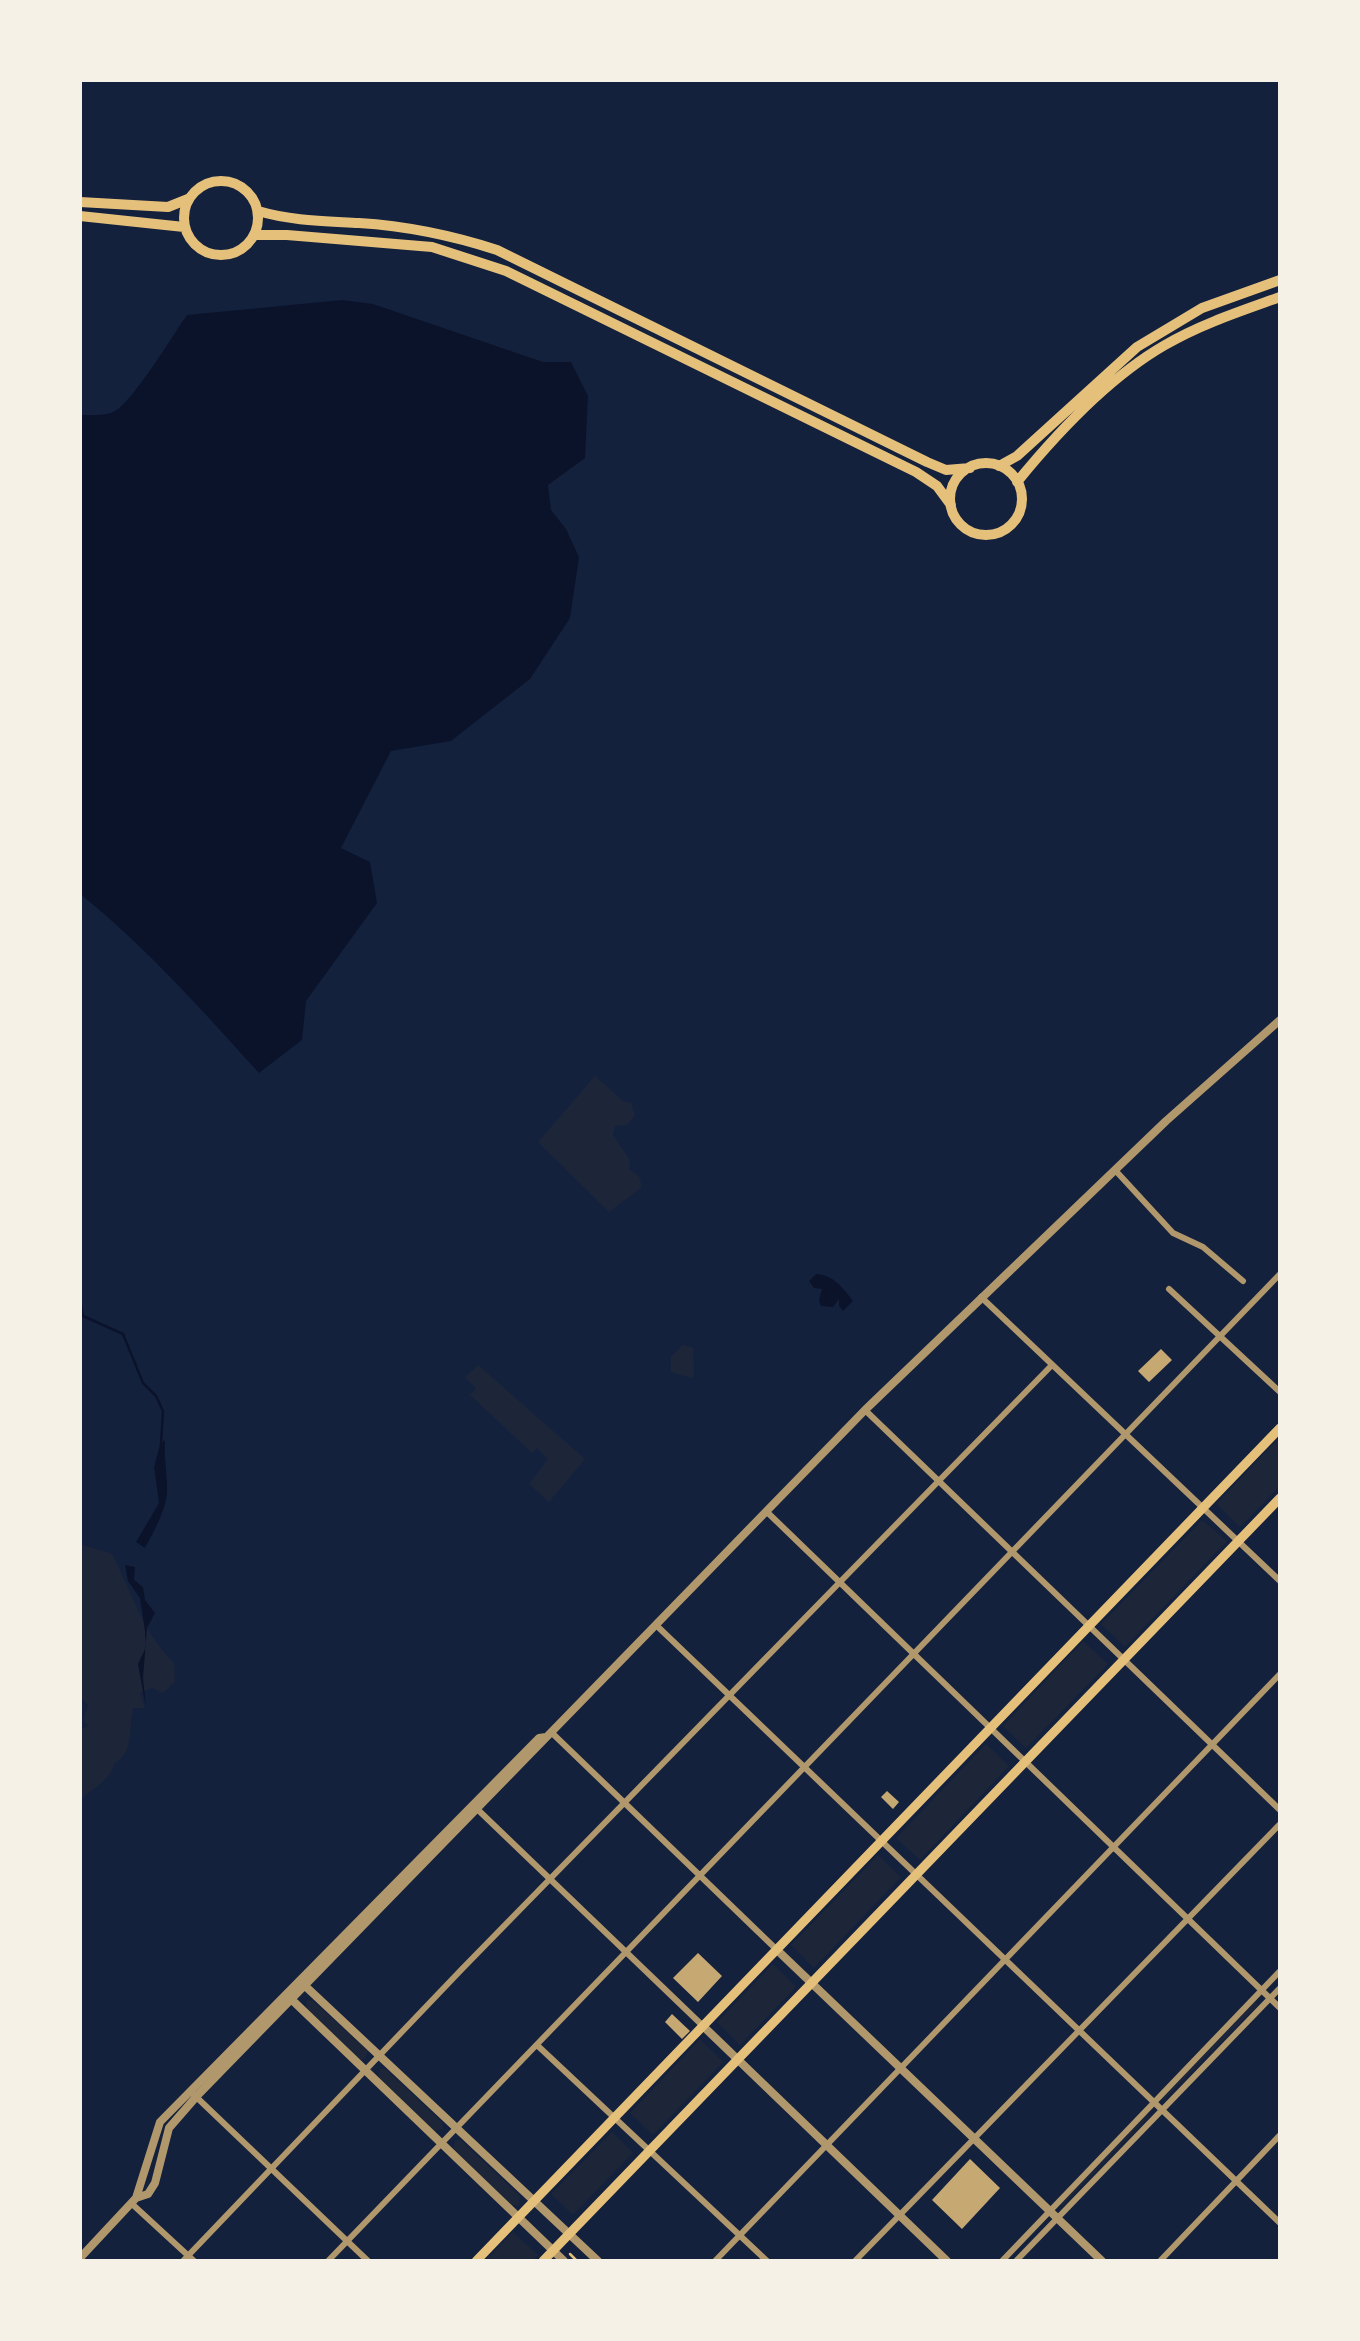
<!DOCTYPE html>
<html>
<head>
<meta charset="utf-8">
<style>
	body { margin:0 }
	#map { position:relative; width:1360px; height:2341px; overflow:hidden; background:#14213d; font-family:Montserrat,sans-serif }
	canvas { display:block }
	.frame { position:absolute; inset:0; border:82px solid #f6f1e7; pointer-events:none }
</style>
</head>
<body>
<div id="map">
<canvas width="1360" height="2341"></canvas>
<div class="frame"></div>
</div>
<script>
const g = document.querySelector('canvas').getContext('2d');
g.lineJoin = 'round';
function paint(path, color) { g.fillStyle = color; g.fill(path, 'evenodd'); }
function strokePath(path, color, width, dash) { g.strokeStyle = color; g.lineWidth = width; g.lineCap = dash ? 'butt' : 'round'; g.setLineDash(dash || []); g.stroke(path); }
paint(new Path2D(`
	M595,1076L623,1101L631,1103L635,1115L627,1125L615,1126L613,1135L630,1160L629,1169L639,1176L642,1187L609,1212L538,1142Z
	M683,1345L693,1348L694,1375L692,1378L671,1372V1357Z
	M478,1365L585,1459L549,1502L529,1484L548,1459L537,1448L532,1453L470,1395L476,1388L465,1378Z
	M1280,1437V1486L1240,1527L1216,1504Z
	M1202,1520L1227,1541L1125,1647L1101,1624Z
	M80,1544L112,1554C132,1592 142,1632 174,1663L175,1682L163,1693L152,1688L140,1693L145,1708H133C128,1729 135,1750 115,1763C111,1778 92,1790 80,1800V1730L88,1726L83,1720L88,1705L80,1697Z
	M1083,1641L1108,1664L1026,1748L1003,1726Z
	M986,1744L1009,1766L920,1860L896,1838Z
	M878,1855L901,1877L814,1968L791,1945Z
	M773,1964L796,1987L740,2045L717,2022Z
	M307,2000L313,2001L368,2051L365,2059L359,2060L306,2009Z
	M1255,2002L1258,2005L1163,2101V2098Z
	M700,2039L723,2062L653,2135L630,2113Z
	M380,2069H386L442,2122L443,2129L434,2131L378,2078Z
	M1147,2114L1150,2116L1062,2206L1061,2204Z
	M612,2132L633,2153L573,2215L551,2194Z
	M455,2140H461L520,2196L519,2206L512,2205L453,2149Z
	M513,2232L538,2255L532,2261H485Z`), '#1d2539');
paint(new Path2D(`
	M342,300L373,304L543,362H571L588,396L585,458L548,485L551,510L566,529L579,557L570,618L530,679L451,741L391,751L341,848L370,862L377,903L306,1001L302,1040L259,1073C202,1010 146,947 80,894V415C89,415 104,416 113,412C131,405 173,335 187,315Z
	M816,1274C834,1275 843,1288 853,1301L843,1311L839,1306V1299L833,1307L821,1306L819,1300L822,1289L814,1288L809,1281Z
	M165,1440C164,1459 167,1471 167,1488C168,1507 154,1531 145,1548L136,1542L159,1503L154,1467L160,1444Z
	M125,1565L135,1567L134,1580L143,1587L145,1600L155,1613L147,1628L143,1678L146,1708L138,1664L146,1647L145,1631L140,1598L128,1581Z`), '#0b132b');
strokePath(new Path2D(`
	M80,1300L83,1316L123,1334L143,1383L156,1396L163,1411L161,1444`), '#0b132b', 2.5);
paint(new Path2D(`
	M1161,1349L1172,1360L1149,1382L1138,1371Z
	M887,1791L899,1802L893,1809L881,1797Z
	M698,1953L722,1976L698,2002L673,1978Z
	M672,2014L690,2031L682,2039L665,2022Z
	M970,2159L1000,2188L962,2229L932,2200Z`), '#c6a872');
strokePath(new Path2D(`
	M570,2254L577,2261`), '#e5c07b', 2.5);
strokePath(new Path2D(`
	M1115,1170L1173,1233L1203,1247L1243,1281
	M1169,1289L1280,1392
	M981,1297L1280,1581
	M865,1410L1280,1810
	M766,1511L1280,2008
	M656,1625L1280,2223
	M551,1732L776,1949
	M474,1806L703,2026
	M538,2046L767,2261
	M190,2091L368,2261
	M131,2203L194,2261
	M183,2261L462,1969L1052,1365
	M328,2261L1280,1274
	M715,2261L1280,1674
	M855,2261L1280,1824
	M1002,2261L1280,1971
	M1016,2261L1280,1988
	M1160,2261L1280,2135`), '#b1986c', 6);
strokePath(new Path2D(`
	M776,1949L1102,2261
	M302,1983L598,2261
	M290,1998L564,2261
	M704,2027L947,2261
	M136,2198L160,2122L539,1738L546,1737
	M80,2258L136,2198L148,2194L155,2183L169,2128L196,2097L865,1410L1166,1121L1280,1020`), '#b1986c', 8);
strokePath(new Path2D(`
	M476,2261L1280,1428
	M543,2261L1280,1498`), '#e5c07b', 9);
strokePath(new Path2D(`
	M184 218a37 37 0 1 1 74 0a37 37 0 1 1-74 0Z
	M80,202L168,207L188,199
	M258,211C292,221 324,221 359,223C407,226 451,235 497,250L927,462L946,470L970,468
	M80,216L184,227
	M254,235H287L432,247L506,271L916,472L937,486L951,505
	M950 499a36 36 0 1 1 72 0a36 36 0 1 1-72 0Z
	M999,466L1017,456L1137,347L1202,308L1280,280
	M1017,482C1057,433 1111,376 1165,345C1201,324 1241,311 1280,297`), '#e5c07b', 10);
</script>
</body>
</html>
